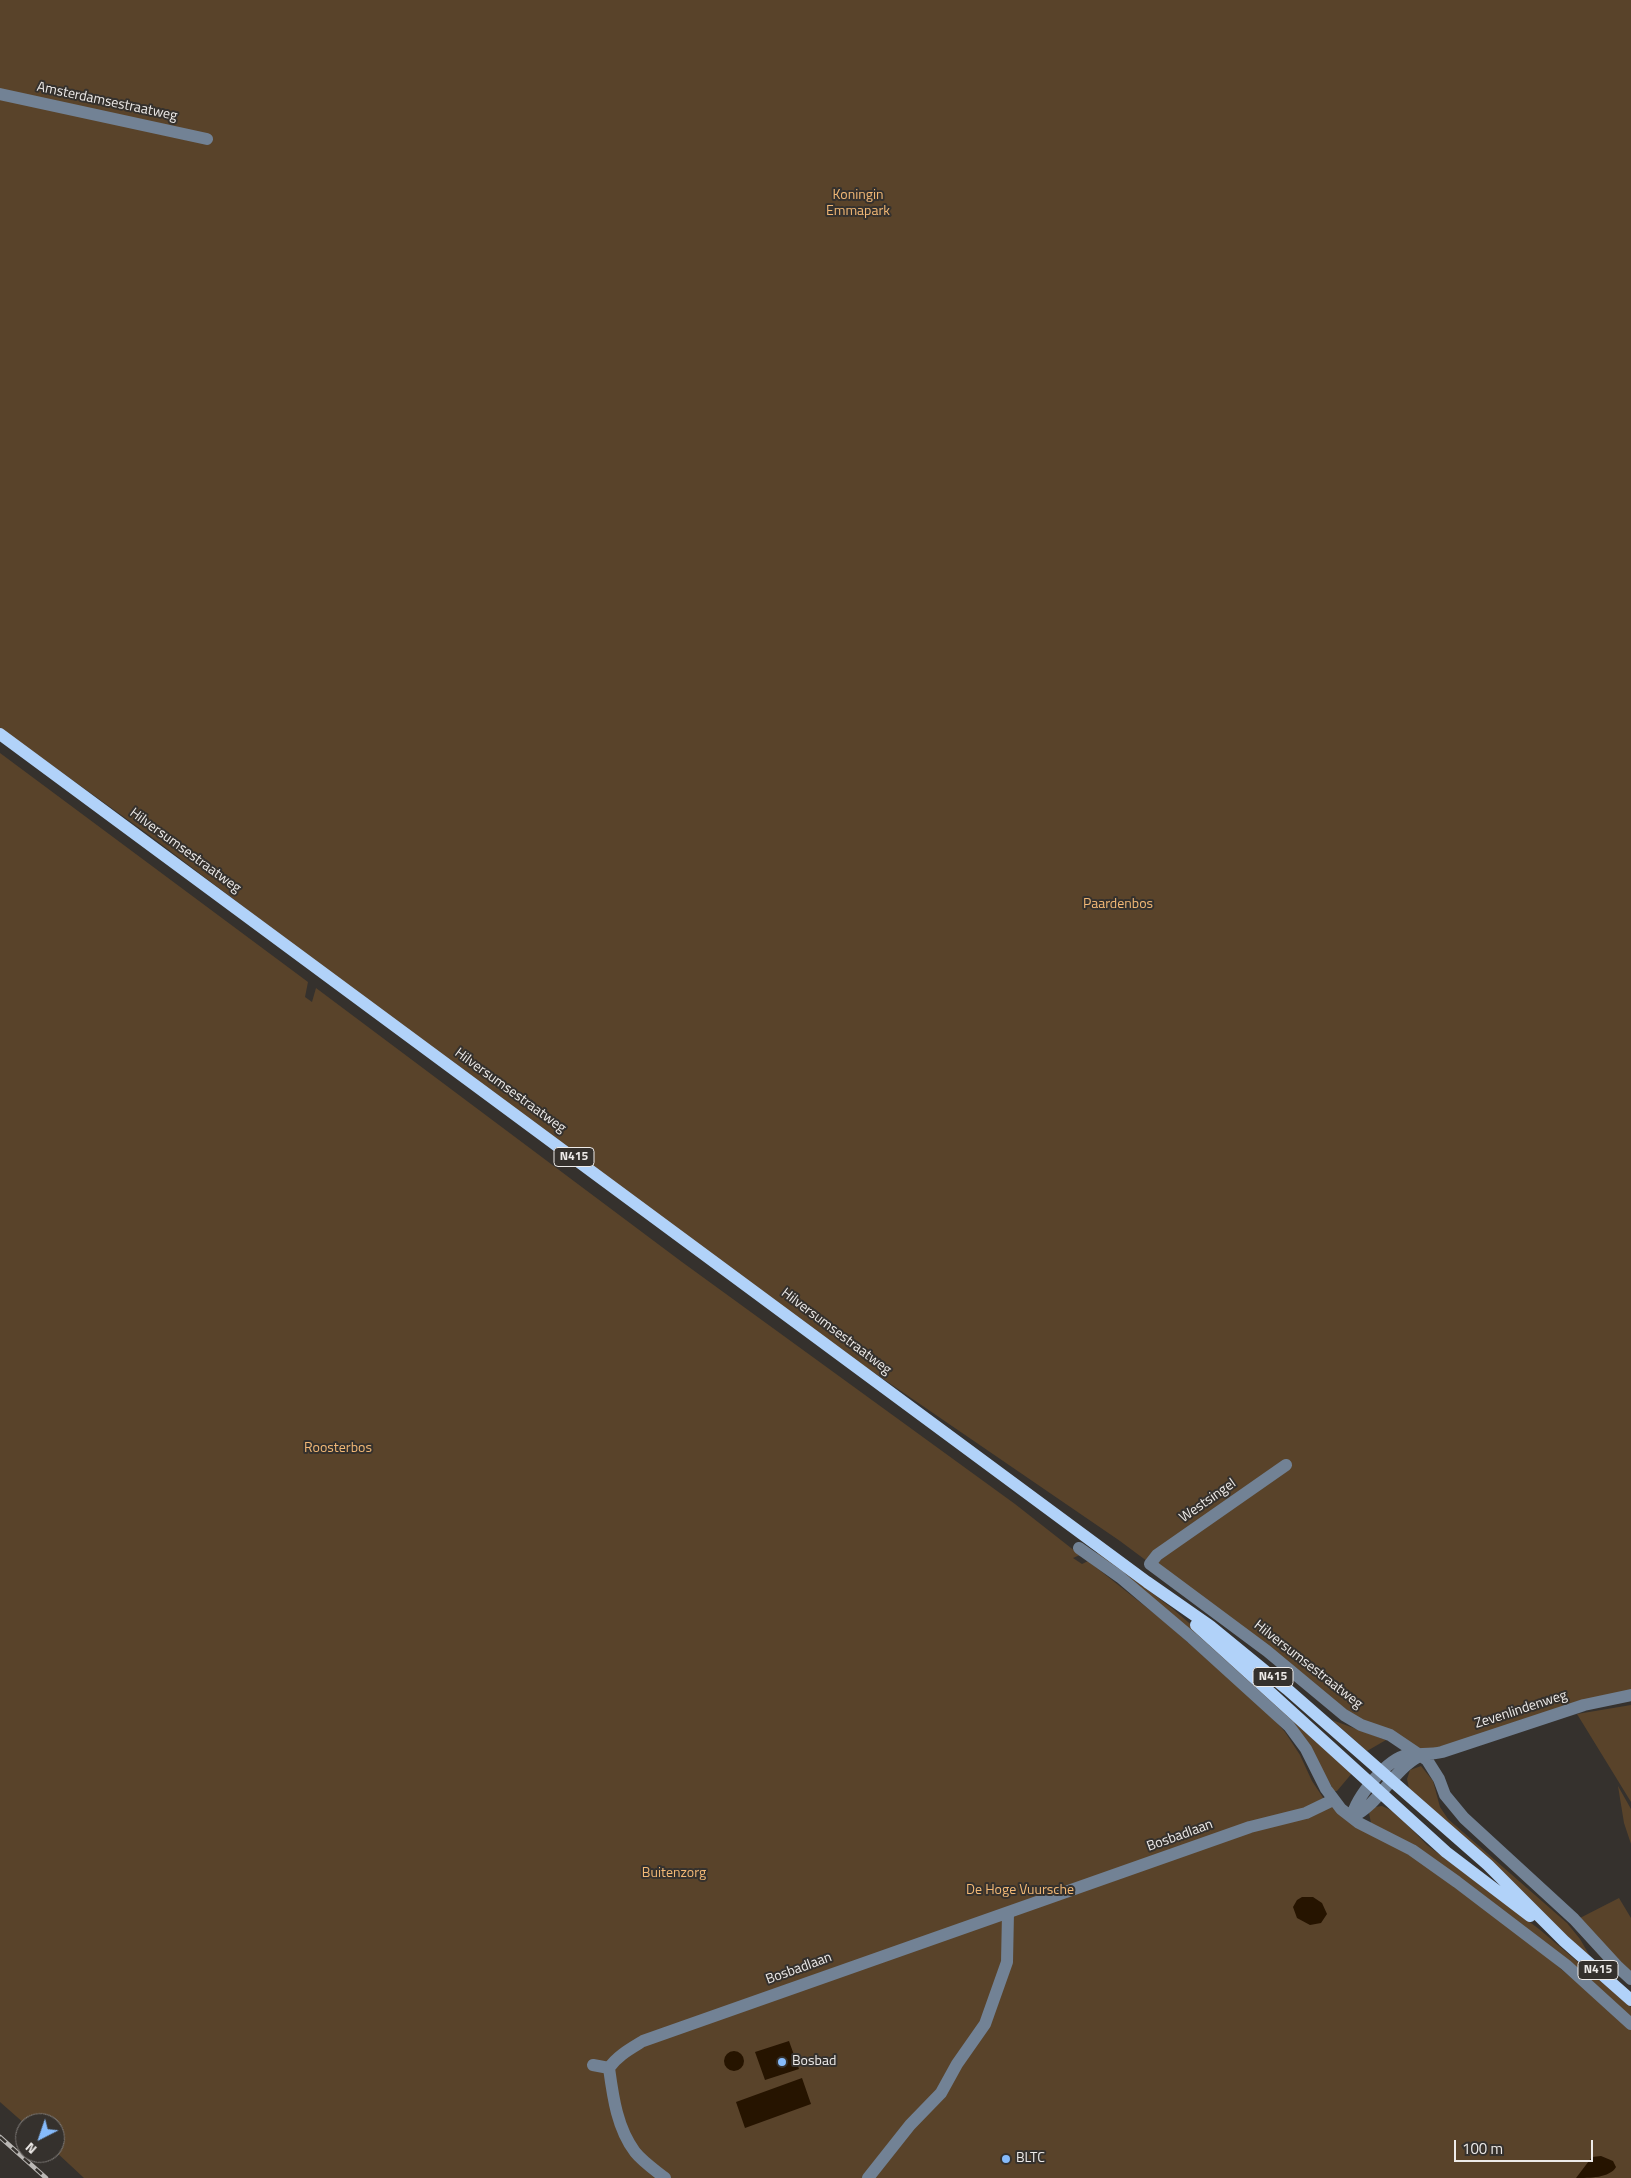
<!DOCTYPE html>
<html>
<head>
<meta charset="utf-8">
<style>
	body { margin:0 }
	#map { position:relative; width:1631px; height:2178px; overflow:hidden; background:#35312d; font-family:"Titillium Web",sans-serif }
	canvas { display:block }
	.north { position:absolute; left:15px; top:2113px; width:50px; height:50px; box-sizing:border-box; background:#35312d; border:1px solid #7f7b78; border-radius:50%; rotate:221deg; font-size:14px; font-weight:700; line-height:20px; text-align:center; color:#eeebe9 }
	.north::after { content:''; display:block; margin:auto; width:18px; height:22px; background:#86bbfb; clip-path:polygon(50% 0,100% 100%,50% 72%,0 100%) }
	.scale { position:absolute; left:1454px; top:2140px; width:139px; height:22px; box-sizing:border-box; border:2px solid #eeebe9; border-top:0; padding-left:6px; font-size:15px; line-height:18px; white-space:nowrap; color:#eeebe9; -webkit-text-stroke:4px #35312d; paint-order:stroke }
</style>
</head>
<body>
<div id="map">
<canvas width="1631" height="2178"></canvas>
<div class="north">N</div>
<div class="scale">100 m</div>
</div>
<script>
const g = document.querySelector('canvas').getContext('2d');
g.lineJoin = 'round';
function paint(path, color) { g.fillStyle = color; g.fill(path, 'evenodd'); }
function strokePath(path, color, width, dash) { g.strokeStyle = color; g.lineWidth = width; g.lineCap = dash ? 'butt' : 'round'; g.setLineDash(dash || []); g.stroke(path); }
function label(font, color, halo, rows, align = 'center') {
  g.font = font + ' "Titillium Web",sans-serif'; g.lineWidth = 4; g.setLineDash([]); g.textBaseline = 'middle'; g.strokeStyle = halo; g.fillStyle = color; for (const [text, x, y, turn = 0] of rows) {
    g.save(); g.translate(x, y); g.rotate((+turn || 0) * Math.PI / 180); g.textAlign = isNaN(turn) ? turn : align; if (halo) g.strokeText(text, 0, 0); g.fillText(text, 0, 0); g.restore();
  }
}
paint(new Path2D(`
	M0,0H1631V1697L1422,1752L1360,1720L1120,1541L838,1348L394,1021L149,835L0,728Z
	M0,753L308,982L305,997L312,1002L316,988L682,1262L1015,1504L1080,1555L1073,1558L1082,1564L1088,1561L1165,1622L1270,1715L1285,1732L1300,1755L1312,1781L1326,1802L1398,1846L1526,1939L1631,2029V2178H84L55,2151V2123L25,2124L0,2102Z
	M1098,1552L1173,1609L1226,1655L1353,1772L1337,1791H1334L1313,1753L1095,1554Z
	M1631,1705V1802L1577,1714Z
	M1332,1720L1386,1740L1367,1751Z
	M1421,1766L1433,1781L1440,1807L1448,1819L1567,1923L1580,1939L1591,1958L1410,1793L1407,1779L1410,1770Z
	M1618,1786L1631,1809V1844L1624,1823Z
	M1382,1806L1395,1812L1427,1845L1539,1929L1631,2007V2019L1371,1823L1369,1813L1375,1807Z
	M1619,1898L1631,1918V1973L1578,1919Z`), '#59432a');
paint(new Path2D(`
	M1302,1897H1313L1322,1903L1327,1914L1321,1923L1310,1925L1297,1918L1293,1907L1297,1900Z
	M789,2041L799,2069L765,2080L755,2052Z
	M724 2061a10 10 0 1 1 20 0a10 10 0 1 1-20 0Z
	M802,2078L811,2104L745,2128L736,2102Z
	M1601,2156L1613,2161L1616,2167C1610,2178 1589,2178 1576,2178L1592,2157Z`), '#261400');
strokePath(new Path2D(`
	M0,94L207,139
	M1286,1465L1157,1555L1150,1564L1267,1651L1344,1715L1361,1725L1390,1735L1427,1760L1439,1779L1445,1795L1464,1818L1574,1919L1618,1967L1631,1979
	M1079,1548L1120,1577L1192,1638L1289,1726L1306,1749L1326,1789L1341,1809L1359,1823L1412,1850L1457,1882L1566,1965L1631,2024
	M1352,1817C1356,1797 1387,1759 1407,1755C1419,1753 1430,1755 1442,1752L1584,1705L1631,1695
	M1352,1817C1380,1804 1392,1770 1420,1756
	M593,2065L609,2068
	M665,2178C655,2170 643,2162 635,2152C617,2128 613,2097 609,2068C617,2056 630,2049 643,2041L1250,1827L1306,1813L1333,1800
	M868,2178L910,2125L941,2093L957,2064L985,2024L1007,1962L1008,1913`), '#728295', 12);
strokePath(new Path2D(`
	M0,734L1147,1582L1210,1626L1287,1689L1488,1865L1564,1941L1631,2000
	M1196,1625L1446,1852L1530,1916`), '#b1d2f9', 12);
const rail = new Path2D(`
	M0,2137L46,2178`);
strokePath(rail, '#bbb8b5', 4.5);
strokePath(rail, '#35312d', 2.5, [8]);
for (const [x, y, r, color] of [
	[782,2062,5,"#86bbfb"],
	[1006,2159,5,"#86bbfb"]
]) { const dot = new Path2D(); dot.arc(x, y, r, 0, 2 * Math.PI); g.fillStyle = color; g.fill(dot); strokePath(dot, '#35312d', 2); }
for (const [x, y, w] of [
	[574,1157,40],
	[1273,1677,40],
	[1598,1970,40]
]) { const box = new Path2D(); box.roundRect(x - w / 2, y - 9.5, w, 19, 4); g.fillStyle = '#35312d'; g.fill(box); strokePath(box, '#eeebe9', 1); }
label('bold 12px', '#eeebe9', null, [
	["N415",574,1157],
	["N415",1273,1677],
	["N415",1598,1970]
]);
label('14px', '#eeebe9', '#35312d', [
	["Amsterdamsestraatweg",107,102,12],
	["Hilversumsestraatweg",185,851,36],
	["Hilversumsestraatweg",510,1091,36],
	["Hilversumsestraatweg",836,1332,37],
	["Westsingel",1208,1501,-35],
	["Hilversumsestraatweg",1308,1665,38],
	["Zevenlindenweg",1521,1710,-18],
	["Bosbadlaan",1180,1836,-20],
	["Bosbadlaan",799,1969,-20]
]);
label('14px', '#f3b976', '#35312d', [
	["Koningin",858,196],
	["Emmapark",858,212],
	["Paardenbos",1118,905],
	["Roosterbos",338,1449],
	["Buitenzorg",674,1874],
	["De Hoge Vuursche",1020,1891]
]);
label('14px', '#eeebe9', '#35312d', [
	["Bosbad",792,2062],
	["BLTC",1016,2159]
], 'left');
</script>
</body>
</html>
